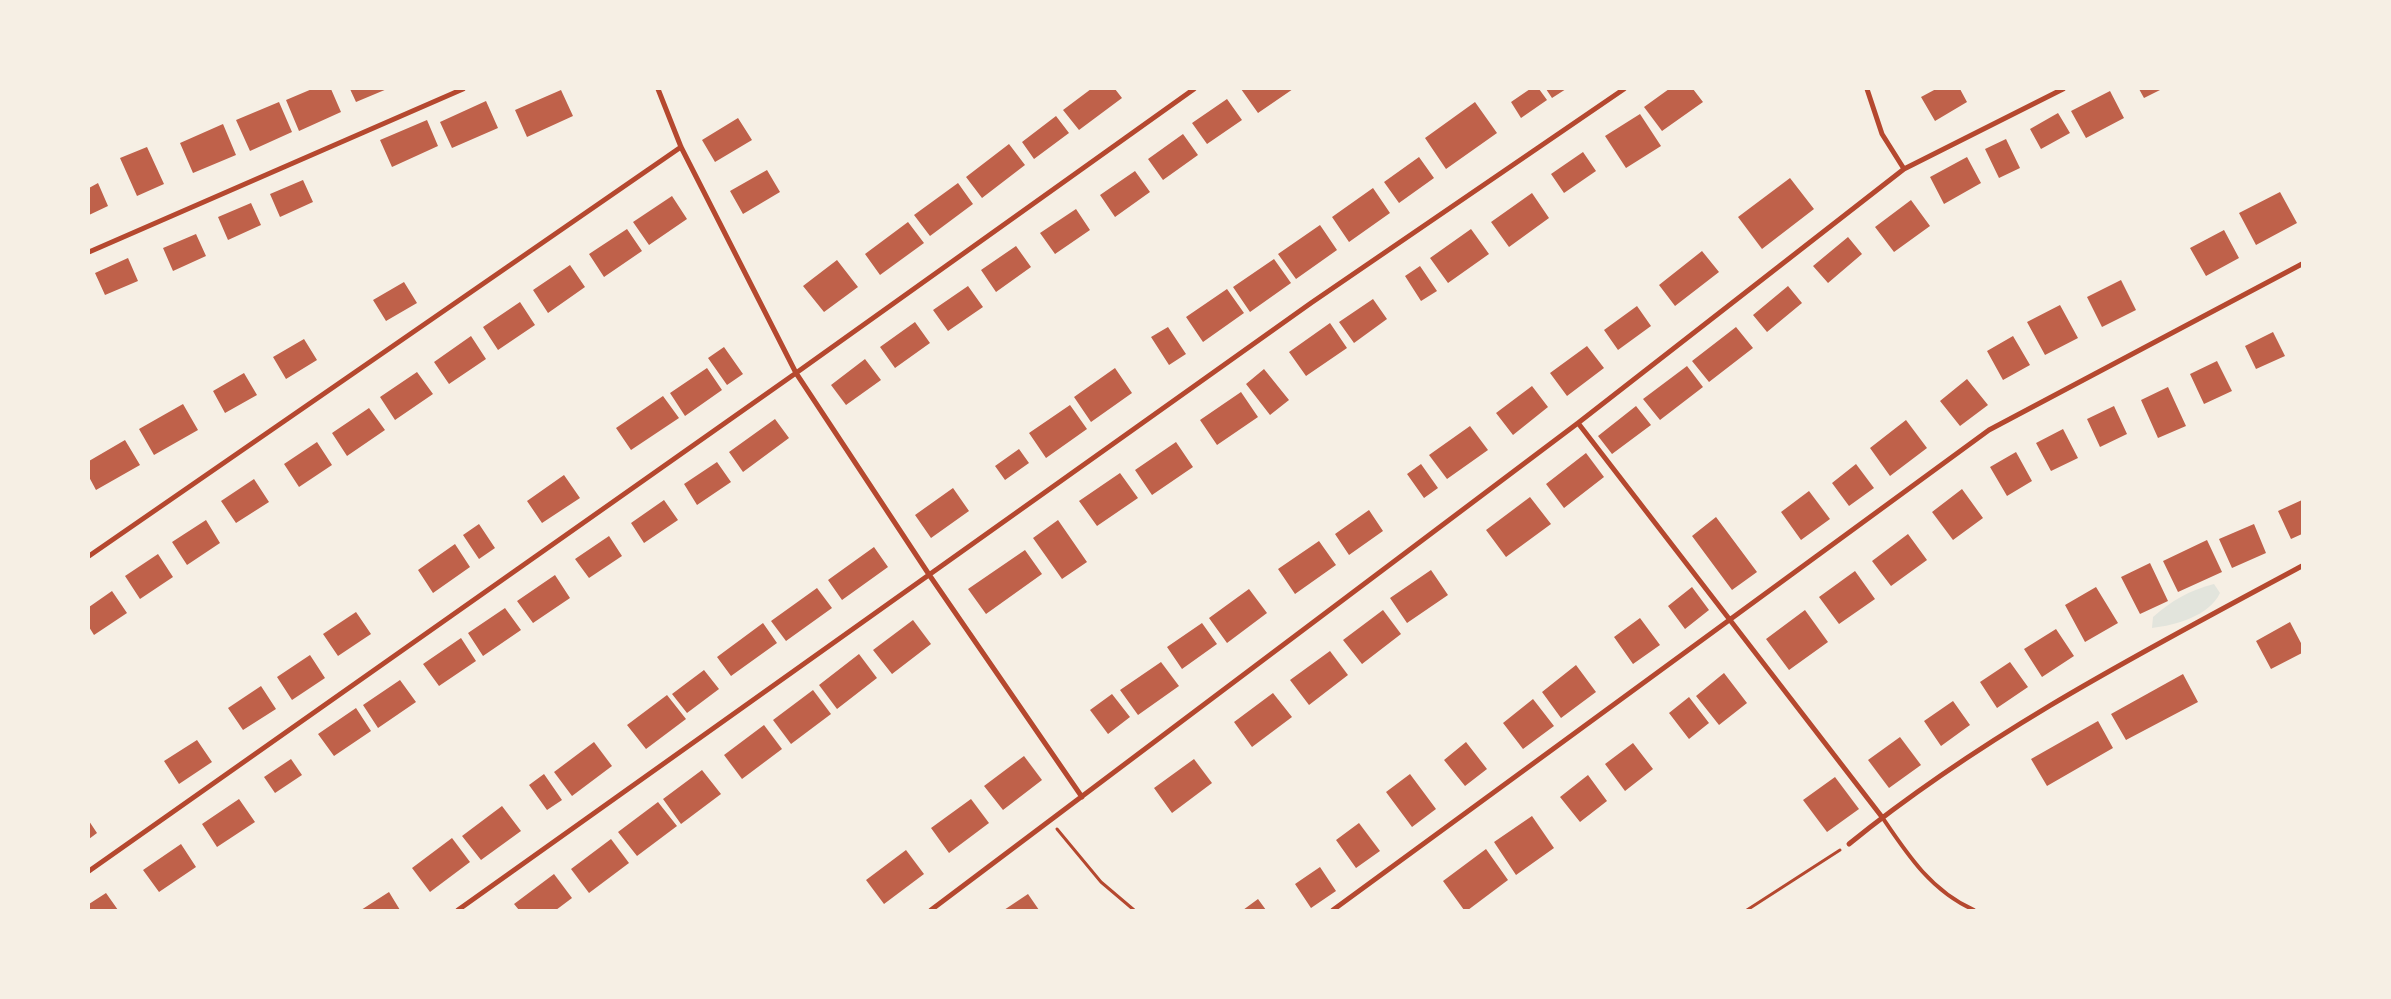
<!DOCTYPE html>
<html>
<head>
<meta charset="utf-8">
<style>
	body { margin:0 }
	#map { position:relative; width:2391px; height:999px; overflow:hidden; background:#f6efe4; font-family:"Nunito Sans",sans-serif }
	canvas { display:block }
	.frame { position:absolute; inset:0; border:90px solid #f6efe4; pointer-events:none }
</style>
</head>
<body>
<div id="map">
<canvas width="2391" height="999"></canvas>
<div class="frame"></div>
</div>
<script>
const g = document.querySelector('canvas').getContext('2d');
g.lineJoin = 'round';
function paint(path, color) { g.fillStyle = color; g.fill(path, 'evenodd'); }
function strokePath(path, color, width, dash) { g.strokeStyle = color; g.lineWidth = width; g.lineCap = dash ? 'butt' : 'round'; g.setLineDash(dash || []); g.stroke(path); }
paint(new Path2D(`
	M2214,584L2220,593C2209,616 2176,625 2152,628L2153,617C2171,601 2190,590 2214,584Z`), '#e2e4dc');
paint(new Path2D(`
	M312,89H331L341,112L299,131L286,100Z
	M350,89H387L356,102Z
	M1091,89H1115L1122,98L1079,130L1063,110Z
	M1241,89H1293L1258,113Z
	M1530,89H1539L1547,100L1521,118L1511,102Z
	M1546,89H1566L1552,98Z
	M1669,89H1693L1703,102L1662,131L1644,107Z
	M1936,89H1960L1967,102L1935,121L1921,97Z
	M2139,89H2162L2144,98Z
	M561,90L573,116L527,137L515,110Z
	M2110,91L2124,118L2086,138L2071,111Z
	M1227,99L1242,120L1207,144L1192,123Z
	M486,101L498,128L452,148L440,122Z
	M279,102L292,132L250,151L236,120Z
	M1475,102L1497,133L1446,169L1425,138Z
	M2058,113L2070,133L2041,149L2030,129Z
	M1640,114L1661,146L1626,168L1605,136Z
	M1056,116L1069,133L1034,159L1022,142Z
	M738,118L752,140L715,162L702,140Z
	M427,120L438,146L392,167L380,140Z
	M223,124L236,155L193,173L180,143Z
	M1183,134L1198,155L1163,180L1148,159Z
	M2006,139L2020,168L1999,178L1985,149Z
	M1009,144L1025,165L982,198L966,177Z
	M147,147L164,184L137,196L120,158Z
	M1583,152L1596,171L1564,193L1551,174Z
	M1419,157L1434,178L1399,203L1384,182Z
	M1967,157L1981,183L1944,204L1930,177Z
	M767,170L780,192L743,214L730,191Z
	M1135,171L1150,192L1115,217L1100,195Z
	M1790,178L1814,209L1762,249L1738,217Z
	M303,180L313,202L280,217L270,194Z
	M98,183L108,206L89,215V188Z
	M958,183L973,204L930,236L914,215Z
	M1373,188L1390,213L1349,242L1332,217Z
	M2280,192L2297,223L2256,245L2239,213Z
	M1532,193L1549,218L1509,247L1491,222Z
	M672,196L687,219L649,245L633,222Z
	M1911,200L1930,226L1894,252L1875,227Z
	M251,203L261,225L228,240L218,217Z
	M1076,209L1090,230L1055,254L1040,233Z
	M908,222L924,243L880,275L865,254Z
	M1320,225L1337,250L1296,279L1278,254Z
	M627,229L642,251L604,277L589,254Z
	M1471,229L1489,254L1448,283L1430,258Z
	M2224,230L2239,258L2206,276L2190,248Z
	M196,234L206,256L173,271L163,248Z
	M1848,237L1862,254L1828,283L1813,266Z
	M1016,246L1031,267L996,292L981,270Z
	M1702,251L1719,272L1675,306L1659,285Z
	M128,258L138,281L105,295L95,273Z
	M1274,259L1291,283L1250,312L1233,287Z
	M837,260L858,287L824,312L803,286Z
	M570,265L585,287L548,313L533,290Z
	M1420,266L1437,291L1421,301L1405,276Z
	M2121,280L2136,310L2102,327L2087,297Z
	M404,282L417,303L386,321L373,300Z
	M968,286L983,307L948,331L933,310Z
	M1788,286L1802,303L1767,332L1753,315Z
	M1227,289L1244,313L1203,342L1186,317Z
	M1373,299L1387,319L1354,343L1339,322Z
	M520,302L535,325L498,350L483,327Z
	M2060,305L2078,338L2045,355L2027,322Z
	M1637,306L1651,326L1618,350L1604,330Z
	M915,322L930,343L895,368L880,347Z
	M1330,323L1347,348L1306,376L1289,352Z
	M1168,327L1186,354L1169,365L1151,337Z
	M1736,327L1753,348L1709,382L1692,361Z
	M2273,332L2285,356L2256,369L2245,346Z
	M471,336L486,359L449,384L434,362Z
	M2013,336L2030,365L2003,380L1987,351Z
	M304,339L317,360L286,379L273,357Z
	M1587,346L1604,368L1567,396L1550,373Z
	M724,347L743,374L727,385L708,358Z
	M865,359L881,380L846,405L831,385Z
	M2217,361L2232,391L2204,404L2190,374Z
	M1687,366L1703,387L1660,420L1643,399Z
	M707,368L722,390L685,416L670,393Z
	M1115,368L1132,393L1091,422L1074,397Z
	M1264,369L1289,400L1270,415L1246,384Z
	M417,372L433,394L395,420L380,397Z
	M244,373L257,395L225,413L213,391Z
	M1967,379L1988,405L1960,426L1940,401Z
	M1532,386L1548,407L1513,435L1496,413Z
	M2168,387L2186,426L2158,438L2141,400Z
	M1241,392L1258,417L1217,445L1200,420Z
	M663,396L679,418L631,450L616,428Z
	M183,404L198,430L154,455L139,429Z
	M1070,405L1087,429L1046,458L1029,433Z
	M1636,406L1651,425L1612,454L1598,436Z
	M2114,406L2127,434L2100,447L2087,419Z
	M369,408L385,430L347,456L332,433Z
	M775,419L789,438L743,472L729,452Z
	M1906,420L1927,448L1890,476L1870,448Z
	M1470,426L1488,450L1447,479L1429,455Z
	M2063,429L2078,458L2051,471L2036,443Z
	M125,440L140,465L96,490L89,477V461Z
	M317,442L332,465L299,487L284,464Z
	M1176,442L1193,467L1152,495L1135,470Z
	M1019,449L1029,463L1005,480L995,466Z
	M2016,452L2032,481L2007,496L1990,467Z
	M1586,453L1604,477L1564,508L1546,484Z
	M717,462L731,482L697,505L684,484Z
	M1421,464L1438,488L1424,498L1407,474Z
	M1856,464L1874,488L1849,506L1832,483Z
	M1120,473L1138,498L1097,526L1079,501Z
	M564,475L580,498L542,523L527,501Z
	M254,479L269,502L236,523L221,501Z
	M953,488L969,511L931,538L915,515Z
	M1962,489L1983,518L1953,540L1932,512Z
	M1809,491L1830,519L1801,540L1781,512Z
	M1530,497L1551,524L1506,557L1486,530Z
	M664,500L678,520L644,543L631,523Z
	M2302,500V534L2291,539L2278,511Z
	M1369,510L1383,531L1349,555L1335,534Z
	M1716,517L1757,572L1732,590L1692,536Z
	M206,520L220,543L187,565L172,542Z
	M1058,520L1087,562L1062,579L1033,538Z
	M479,524L495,548L479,559L463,535Z
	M2254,524L2266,553L2232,568L2219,539Z
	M1908,534L1927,560L1891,586L1872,561Z
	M609,536L622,556L589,578L575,559Z
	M2207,540L2222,572L2178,592L2163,561Z
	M1319,541L1336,565L1295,594L1278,569Z
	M455,544L470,567L433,593L418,570Z
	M874,547L888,567L842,600L828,580Z
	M1025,550L1042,574L986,614L968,589Z
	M158,554L173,577L140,599L125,576Z
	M2150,563L2168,601L2140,614L2121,577Z
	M1431,570L1448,595L1407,623L1390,598Z
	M1855,571L1875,599L1839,624L1819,597Z
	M555,575L570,598L533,623L517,601Z
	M1692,587L1709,610L1685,629L1668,606Z
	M2096,587L2118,623L2085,642L2065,605Z
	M817,588L832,608L786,641L771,621Z
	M1249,589L1267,613L1227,643L1209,618Z
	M112,591L127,613L94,635L89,627V607Z
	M505,608L521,630L483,656L468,633Z
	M1383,610L1401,634L1362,664L1343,640Z
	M1805,610L1828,642L1789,670L1766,639Z
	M356,612L371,634L338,656L323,634Z
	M1640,618L1660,645L1633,664L1614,637Z
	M913,620L931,644L892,674L873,650Z
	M2290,622L2302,645V653L2271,669L2256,641Z
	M763,623L777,643L731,676L717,657Z
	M1202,623L1217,644L1182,669L1167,647Z
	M2056,629L2074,656L2042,677L2024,649Z
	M461,638L476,661L439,686L423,664Z
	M1330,651L1348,675L1309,705L1290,680Z
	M859,654L877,678L837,709L819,685Z
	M310,655L325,678L292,700L277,677Z
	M1161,662L1179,686L1138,715L1120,690Z
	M2010,662L2028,687L1997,708L1980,682Z
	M1576,665L1596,692L1561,718L1542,692Z
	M704,670L719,689L687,713L672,694Z
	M1724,673L1747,703L1719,725L1696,696Z
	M2183,674L2198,702L2126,740L2111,714Z
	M400,680L416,702L378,728L363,705Z
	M261,686L276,709L243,730L228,708Z
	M813,690L831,714L791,744L773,720Z
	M1273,693L1292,717L1252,747L1234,722Z
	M1112,694L1130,717L1108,734L1090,710Z
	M667,695L686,719L646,749L627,725Z
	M1689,697L1709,723L1689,739L1669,713Z
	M1533,699L1554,726L1523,749L1503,723Z
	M1953,701L1970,725L1941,746L1924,721Z
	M356,708L371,731L334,756L318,734Z
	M2098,721L2113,748L2047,786L2031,759Z
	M764,725L782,749L742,779L724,755Z
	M1900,737L1921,765L1889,788L1868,760Z
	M197,740L212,762L179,784L164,761Z
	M594,742L612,766L572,796L554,772Z
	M1466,742L1487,769L1465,786L1444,760Z
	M1633,743L1653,769L1625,791L1605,764Z
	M1024,756L1042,780L1003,810L984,786Z
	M291,759L302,775L275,793L264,777Z
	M1194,759L1212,783L1172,813L1154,788Z
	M702,770L721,794L681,824L663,799Z
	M544,774L562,800L547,810L529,785Z
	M1410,774L1436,809L1412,827L1386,792Z
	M1588,775L1607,801L1580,822L1560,797Z
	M1835,777L1859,809L1827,832L1803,800Z
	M239,799L255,822L217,847L202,824Z
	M971,799L989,823L949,853L931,828Z
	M658,802L677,826L637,856L618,832Z
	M502,806L521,831L481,860L462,836Z
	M1532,816L1554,848L1516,875L1494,842Z
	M89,821L97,833L89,839Z
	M1359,823L1380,851L1356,868L1336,840Z
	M452,838L470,862L430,892L412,868Z
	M611,839L629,863L589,893L571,869Z
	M181,844L196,867L159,892L143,870Z
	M1486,849L1508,880L1468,910H1464L1443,881Z
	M906,850L924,874L884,904L866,880Z
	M1320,867L1336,891L1311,908L1295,884Z
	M554,874L572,898L556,910H519L514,904Z
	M389,892L400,910H361Z
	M106,893L118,910H89V904Z
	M1028,894L1039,910H1004Z
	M1258,899L1266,910H1243Z`), '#bf614a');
strokePath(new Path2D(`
	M1057,829L1101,882L1134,910
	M1747,910L1840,850`), '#b5482f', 3);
strokePath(new Path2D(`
	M1882,817C1907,854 1931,891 1974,910`), '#b5482f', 4);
strokePath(new Path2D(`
	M658,89L681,147L796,373L930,576L1082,797
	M1867,89L1882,134L1904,169
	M89,252L463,89
	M1578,423L1882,817
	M89,556L681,147
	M1849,844C1987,732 2146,650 2302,566
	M89,871L796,373L1194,89
	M458,910L1311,303L1624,89
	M931,910L1578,423L1904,169L2063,89
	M1333,910L1989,430L2302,264`), '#b5482f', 5);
</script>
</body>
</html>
